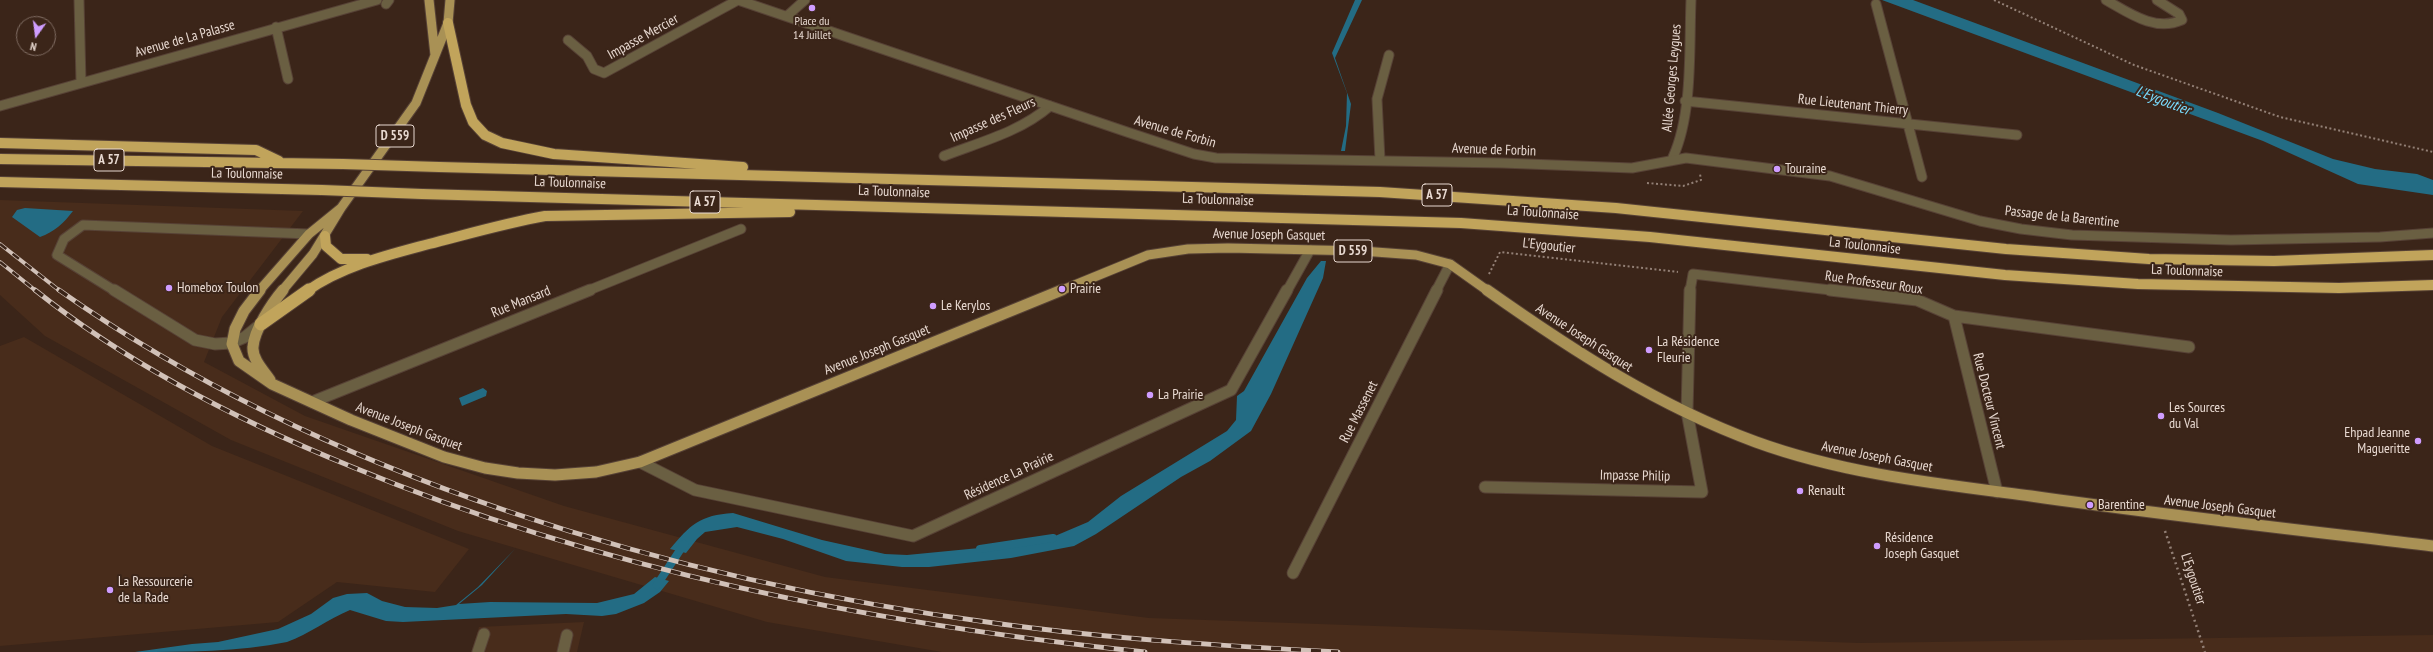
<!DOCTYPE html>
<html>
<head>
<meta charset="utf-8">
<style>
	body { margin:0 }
	#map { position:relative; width:2433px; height:652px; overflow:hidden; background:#3b2519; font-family:"PT Sans Narrow",sans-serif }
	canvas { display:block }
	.north { position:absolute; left:16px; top:16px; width:40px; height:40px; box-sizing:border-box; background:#3b2519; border:1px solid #806d63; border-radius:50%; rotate:194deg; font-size:11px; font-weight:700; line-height:16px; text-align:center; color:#e8d9d1 }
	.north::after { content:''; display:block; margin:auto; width:14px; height:18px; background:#cf9dff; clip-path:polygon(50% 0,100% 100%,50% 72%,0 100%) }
</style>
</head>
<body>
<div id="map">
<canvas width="2433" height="652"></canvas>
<div class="north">N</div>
</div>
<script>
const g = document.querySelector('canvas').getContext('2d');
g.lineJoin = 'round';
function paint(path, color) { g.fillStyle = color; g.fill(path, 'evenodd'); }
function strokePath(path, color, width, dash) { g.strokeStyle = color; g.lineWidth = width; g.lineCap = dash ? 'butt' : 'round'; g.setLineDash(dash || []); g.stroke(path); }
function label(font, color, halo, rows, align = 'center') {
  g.font = font + ' "PT Sans Narrow",sans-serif'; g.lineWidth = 4; g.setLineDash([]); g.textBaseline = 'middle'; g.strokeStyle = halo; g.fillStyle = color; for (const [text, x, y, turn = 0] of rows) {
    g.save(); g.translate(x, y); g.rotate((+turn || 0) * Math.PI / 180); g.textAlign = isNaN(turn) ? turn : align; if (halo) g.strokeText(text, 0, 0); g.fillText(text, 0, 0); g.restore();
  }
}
paint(new Path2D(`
	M0,200L303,211L222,317L204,362L305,416L564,506L825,577L1149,618L1859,643L2433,635V652H942L767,622L458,531L231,440L45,336L0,295Z
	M24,337L212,446L469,549L435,592L337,582L278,622L0,646V346Z
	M584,622L577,652H471L479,627Z`), '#482c1b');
paint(new Path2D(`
	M1355,0H1362L1335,58L1351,104L1345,151H1341L1346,126L1347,93L1332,53Z
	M1882,0H1913L2218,113L2333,159L2375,169L2417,174L2433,180V195L2358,184L2263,141Z
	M25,208L73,211C64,223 54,232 40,237L12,217L17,210Z
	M1321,261H1326L1323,278L1271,394L1251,431L1210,461L1181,477L1096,534L1074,546L1011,558L929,567H902L846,561L783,539L737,527L705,532L697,539L686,553L670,549C690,525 700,515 733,513L822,540L885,554L907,555L1031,543L1055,536L1088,522L1121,496L1227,431L1236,420L1237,396L1244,391L1307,278Z
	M483,388L487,391L486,396L462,406L459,398Z
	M515,549L482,585L459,604L490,602L597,603L634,594L655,577L669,581L660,592L644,603L616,614L602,616L566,614L403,622L386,621L350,610C328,619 309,634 287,642C239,652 185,652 135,652L192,644L218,642L278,629L311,614L333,598L347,594L367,593L382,601L405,607L437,608L456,605L478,587Z`), '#236c84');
strokePath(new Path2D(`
	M980,549L1053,538
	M657,585L684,544`), '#236c84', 8);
const serviceFar1 = new Path2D(`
	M2106,0C2129,13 2155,32 2182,20L2179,14L2157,0
	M386,4L389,0
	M568,40L587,56L594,69L604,73L738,0
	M1380,160L1377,99L1389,55
	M115,291L57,255L64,239L83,225L309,234
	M1287,291L1310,250`);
const service = new Path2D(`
	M114,290L195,340L215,344L231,343L245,337L261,324
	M640,462L695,490L913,536L1231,390L1287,290
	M478,652L484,634
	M563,652L567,635`);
const minorFar1 = new Path2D(`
	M79,0L81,82
	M1876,4L1922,177
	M787,16L805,0
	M276,27L288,79
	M1685,101L2017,135
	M0,106L377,0
	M944,156C980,142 1020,132 1050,106
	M1673,157C1693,113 1689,48 1691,0
	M587,291L741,229
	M1436,291L1450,264
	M1690,291L1693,274L1839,291`);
const minor = new Path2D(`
	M1830,290L1917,300L1954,316L2189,347
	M1954,316L1997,492
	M312,402L590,290
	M1485,487L1702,492L1687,412L1690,290
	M1293,573L1437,290`);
const tertiary = new Path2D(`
	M738,0L1127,132L1194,154L1216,158L1502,163L1632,168L1686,158L1830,176L1980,221L2021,229L2072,235L2231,240L2380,237L2433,233`);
const primaryFar1 = new Path2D(`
	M429,0L435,55
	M259,291L309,234L341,208
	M282,291L313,254L341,208L416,103L448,23L450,0
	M1060,291L1148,255L1188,249L1228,248L1362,251L1416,255L1450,264L1488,291`);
const primary = new Path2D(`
	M260,290L244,311L235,329L232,344L239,361L272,384L351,420L444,457L485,468L518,473L555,475L596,472L640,462L1062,290
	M1487,290C1572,350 1658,406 1756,442C1844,474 1939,484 2031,496C2164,515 2299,530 2433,546
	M270,380C264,371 252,359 253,347C254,330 272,303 283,290`);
const motorwayFar1 = new Path2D(`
	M448,23L466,105L473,122L485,135L502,143L554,154L743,167
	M0,143L256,150L279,161
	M0,159L343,164
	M439,167L1380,192L1616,208L2006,249L2149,259L2274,261L2433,255
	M0,182L322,190
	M422,194L1461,223L1650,237L2005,275L2138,284L2339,288L2433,285
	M325,236L326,246L341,259H367
	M307,291C342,266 388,255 429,244C468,234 506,223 545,216L790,212`);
const motorway = new Path2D(`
	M261,324L309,290`);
strokePath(serviceFar1, '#574236', 11);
strokePath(service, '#574236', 13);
strokePath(minorFar1, '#574236', 11);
strokePath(minor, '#574236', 13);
strokePath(tertiary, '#574236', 11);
strokePath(primaryFar1, '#574236', 11);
strokePath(primary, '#574236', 13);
strokePath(motorwayFar1, '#574236', 12);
strokePath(motorway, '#574236', 15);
strokePath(new Path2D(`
	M1994,0L2134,65L2280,117L2433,152
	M1647,183L1683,186L1701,180L1700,174
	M1489,274L1500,252L1678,272`), '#938076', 2, [2, 2.5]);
strokePath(new Path2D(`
	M2165,531L2205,652`), '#938076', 2.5, [2, 3.5]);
strokePath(serviceFar1, '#6a5f42', 9);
strokePath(service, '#6a5f42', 11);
strokePath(minorFar1, '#6a5f42', 9);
strokePath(minor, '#6a5f42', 11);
strokePath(tertiary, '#6a5f42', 9);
strokePath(primaryFar1, '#a99155', 9);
strokePath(primary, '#a99155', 11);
strokePath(motorwayFar1, '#c1a45b', 10);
strokePath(motorway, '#c1a45b', 13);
const railFar1 = new Path2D(`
	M0,244L60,291
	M0,262L36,291`);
const rail = new Path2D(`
	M35,290C129,365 239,421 350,466C604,571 873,624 1145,652
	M59,290C325,478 680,582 1001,624C1113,639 1225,646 1338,652`);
strokePath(railFar1, '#d1c1b8', 4);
strokePath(rail, '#d1c1b8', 5);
strokePath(railFar1, '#3b2519', 2.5, [8]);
strokePath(rail, '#3b2519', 3.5, [10]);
const motorwayBridge = new Path2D(`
	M343,164L439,167
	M322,190L422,194`);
strokePath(motorwayBridge, '#574236', 12, []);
strokePath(motorwayBridge, '#c1a45b', 10);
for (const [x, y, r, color] of [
	[812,8,4,"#cf9dff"],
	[1777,169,4,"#cf9dff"],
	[169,288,4,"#cf9dff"],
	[1062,289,4,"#cf9dff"],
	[933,306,4,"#cf9dff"],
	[1649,350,4,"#cf9dff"],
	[1150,395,4,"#cf9dff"],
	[2161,416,4,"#cf9dff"],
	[2418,441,4,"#cf9dff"],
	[1800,491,4,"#cf9dff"],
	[2090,505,4,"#cf9dff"],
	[1877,546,4,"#cf9dff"],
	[110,590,4,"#cf9dff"]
]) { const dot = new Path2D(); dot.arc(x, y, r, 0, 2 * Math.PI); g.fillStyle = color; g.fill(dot); strokePath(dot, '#3b2519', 1.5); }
label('12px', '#e8d9d1', '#3b2519', [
	["Place du",812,22],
	["14 Juillet",812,36]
]);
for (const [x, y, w] of [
	[395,136,38],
	[109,160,30],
	[1437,195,30],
	[705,202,30],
	[1353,251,38]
]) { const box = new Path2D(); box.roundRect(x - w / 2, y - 11, w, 22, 3); g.fillStyle = '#3b2519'; g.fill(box); strokePath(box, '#e8d9d1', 1); }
label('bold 13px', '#e8d9d1', null, [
	["D 559",395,136],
	["A 57",109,160],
	["A 57",1437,195],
	["A 57",705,202],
	["D 559",1353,251]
]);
label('14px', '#e8d9d1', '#3b2519', [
	["Impasse Mercier",643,37,-29],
	["Avenue de La Palasse",185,39,-16],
	["Allée Georges Leygues",1672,78,-85],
	["Rue Lieutenant Thierry",1853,105,6],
	["Impasse des Fleurs",993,120,-24],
	["Avenue de Forbin",1175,132,16],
	["Avenue de Forbin",1494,150,2],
	["La Toulonnaise",247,174,1],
	["La Toulonnaise",570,183,2],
	["La Toulonnaise",894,192,2],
	["La Toulonnaise",1218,200,2],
	["La Toulonnaise",1543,213,4],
	["Passage de la Barentine",2062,217,6],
	["Avenue Joseph Gasquet",1269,235,1],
	["L'Eygoutier",1549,246,6],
	["La Toulonnaise",1865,246,6],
	["La Toulonnaise",2187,271,2],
	["Rue Professeur Roux",1874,283,8],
	["Rue Mansard",521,302,-22],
	["Avenue Joseph Gasquet",1584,338,33],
	["Avenue Joseph Gasquet",877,350,-22],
	["Rue Docteur Vincent",1989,401,76],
	["Rue Massenet",1359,412,-63],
	["Avenue Joseph Gasquet",409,427,21],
	["Avenue Joseph Gasquet",1877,457,11],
	["Résidence La Prairie",1009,476,-25],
	["Impasse Philip",1635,476,1],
	["Avenue Joseph Gasquet",2220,507,7],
	["L'Eygoutier",2193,579,72]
]);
label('14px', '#e8d9d1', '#3b2519', [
	["Touraine",1785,169],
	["Homebox Toulon",177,288],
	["Prairie",1070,289],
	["Le Kerylos",941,306],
	["La Résidence",1657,342],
	["Fleurie",1657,358],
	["La Prairie",1158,395],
	["Les Sources",2169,408],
	["du Val",2169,424],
	["Ehpad Jeanne",2410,433,"right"],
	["Magueritte",2410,449,"right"],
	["Renault",1808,491],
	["Barentine",2098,505],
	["Résidence",1885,538],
	["Joseph Gasquet",1885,554],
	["La Ressourcerie",118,582],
	["de la Rade",118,598]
], 'left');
label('italic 15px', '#79dafc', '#3b2519', [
	["L'Eygoutier",2163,101,21]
]);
</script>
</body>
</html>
